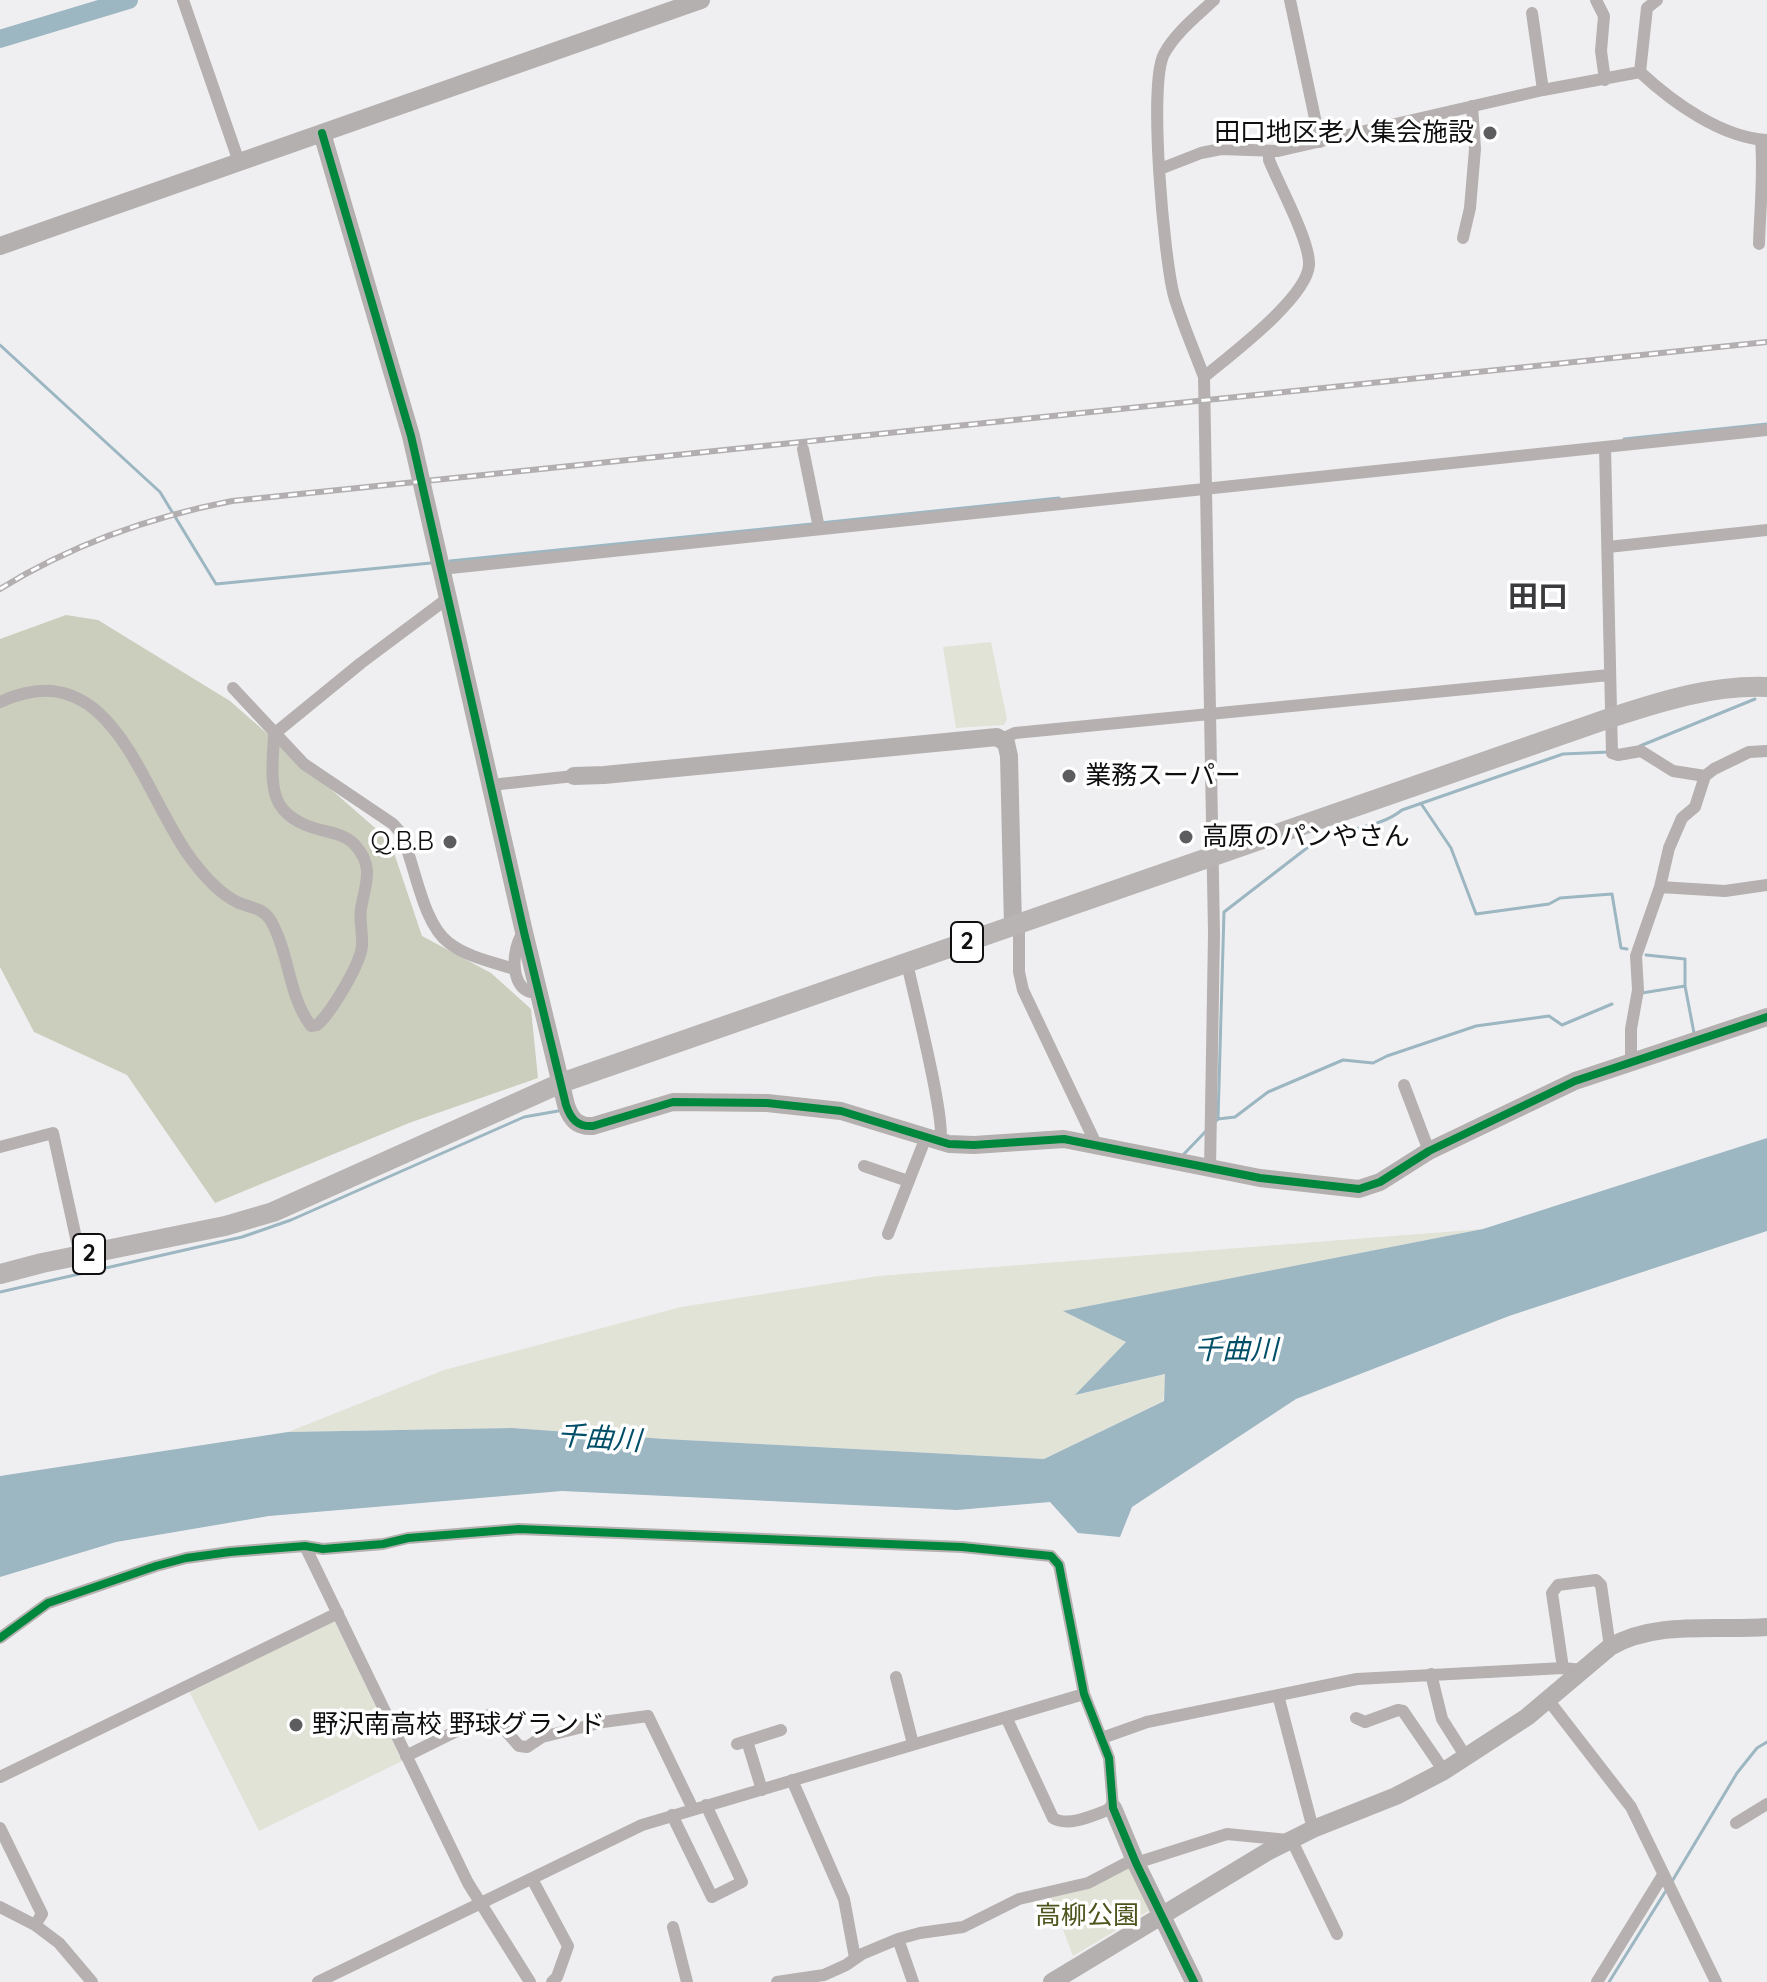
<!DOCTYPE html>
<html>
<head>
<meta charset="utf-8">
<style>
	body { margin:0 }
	canvas { display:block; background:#efeff1 }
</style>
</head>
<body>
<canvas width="1767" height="1982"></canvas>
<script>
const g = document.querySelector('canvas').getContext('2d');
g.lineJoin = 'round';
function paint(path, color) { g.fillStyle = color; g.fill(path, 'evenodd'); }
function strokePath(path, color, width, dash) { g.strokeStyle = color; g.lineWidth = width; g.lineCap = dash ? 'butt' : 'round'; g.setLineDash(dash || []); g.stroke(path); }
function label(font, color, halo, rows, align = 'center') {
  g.font = font + ' Quicksand,"Noto Sans JP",sans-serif'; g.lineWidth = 7; g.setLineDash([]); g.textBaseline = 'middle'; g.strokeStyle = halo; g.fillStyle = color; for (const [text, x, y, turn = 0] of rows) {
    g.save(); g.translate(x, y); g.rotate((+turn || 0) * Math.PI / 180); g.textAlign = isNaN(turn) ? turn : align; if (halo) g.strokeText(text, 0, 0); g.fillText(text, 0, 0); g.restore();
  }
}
paint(new Path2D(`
	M991,642L1007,719L1004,725L956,728L943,647Z
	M1483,1229L1065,1311L1126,1342L1076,1395L1166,1374L1163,1401L1044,1459L665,1439L512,1428L288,1432L444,1370L681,1307L878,1276Z
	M333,1618L402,1761L259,1831L188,1689Z
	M1131,1867L1152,1909L1073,1956L1051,1898Z`), '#e1e3d7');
paint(new Path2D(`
	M66,615L98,620L230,701L390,841L422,936L491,973L531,1009L538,1078L409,1123L215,1203L127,1075L34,1032L0,967V639Z`), '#cbcebc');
paint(new Path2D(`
	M1767,1138V1231L1509,1316L1296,1399L1132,1507L1120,1537L1078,1533L1050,1502L957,1510L562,1491L269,1516L116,1542L0,1577V1476L288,1432L512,1428L665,1439L1044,1459L1164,1401L1165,1374L1075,1395L1126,1342L1063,1311L1483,1229Z`), '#9cb6c2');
strokePath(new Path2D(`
	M0,345L160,492L216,584L431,563
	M1624,439L1767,424
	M820,523L1059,498
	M450,561L812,524
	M1640,746L1755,699
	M1422,805L1451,848L1476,914L1549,904L1560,898L1612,894L1621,948L1627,949
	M1646,955L1685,959V986
	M1642,993L1685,986L1694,1033
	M1218,1119L1235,1117L1268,1092L1343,1060L1373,1063L1387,1056L1476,1026L1549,1016L1562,1025L1612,1004
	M1215,1122L1218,1119L1224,912L1316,841C1344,827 1377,830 1402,810L1563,754L1609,752
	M1182,1156L1207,1130
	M0,1292L242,1237L291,1220L524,1117L558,1111
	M1671,1883L1737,1773L1757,1748L1767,1742
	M1609,1982L1667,1889`), '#9cb6c2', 3);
strokePath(new Path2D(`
	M0,39L129,0`), '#9cb6c2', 18);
strokePath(new Path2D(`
	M183,0L239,162
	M1290,0L1320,142
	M1596,0L1604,16L1601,51L1605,80
	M1532,13L1543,90
	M1640,72C1672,102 1722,138 1767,140
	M1640,72L1647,8L1657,0
	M1160,169L1201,153L1221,149L1278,151L1543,90L1640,72
	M1463,238L1470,208L1475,149L1472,106
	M1759,244C1760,209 1764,175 1761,140
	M1204,377C1229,356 1307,298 1309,265C1310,241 1279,185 1269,160V151
	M1605,447L1612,753L1618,755L1641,751L1673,771L1705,776
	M803,449L819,528
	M1608,547L1767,530
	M441,569L1767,430
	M233,688L304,764L393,824L401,833C415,864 422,923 449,943C467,957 493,962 514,969
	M0,702C113,649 142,795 192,860C204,876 219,893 237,902C252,909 264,907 272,923C290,956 288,995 311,1026L317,1025C331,1013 360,965 362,946C363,933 359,921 361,909C365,884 375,867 355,845C346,835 333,833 321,830C264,816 272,782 274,734L361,663L448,598
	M1002,739L1015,733L1609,675
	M491,785L574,776
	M1660,887L1725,891L1767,885
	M1019,924V972L1023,990L1097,1146
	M524,932C510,947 509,997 539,992
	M907,963C913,992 947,1123 940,1142
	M1631,1061V1029L1638,990L1636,956L1660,887L1669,848L1682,818L1695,807L1705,776L1714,769L1749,752L1767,751
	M1404,1085L1429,1151
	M0,1147L53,1133L80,1256
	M864,1166L908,1181
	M1210,1169L1214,934L1204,377C1194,350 1182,323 1174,296C1164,259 1148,84 1164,54C1175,33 1197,16 1214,0
	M888,1234L926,1137
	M305,1546L468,1883L530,1982
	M0,1638L48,1603L156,1566L186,1558L230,1552L305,1546L323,1549L383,1544L408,1538L519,1529L962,1547L1051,1556L1059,1565L1084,1694L1109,1758L1113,1808C1096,1814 1069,1828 1053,1818L1006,1717
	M1563,1668L1552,1593L1558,1585L1596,1580L1601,1585L1610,1647
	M1431,1674L1442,1719L1466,1757
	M896,1677L913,1744
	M1278,1695L1313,1829
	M1549,1701L1631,1807L1716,1982
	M1356,1718L1365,1722L1398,1710L1403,1711L1444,1771
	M1102,1738L1147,1722L1357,1679L1563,1668L1583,1670
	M747,1741L762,1790
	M737,1744L781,1730
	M406,1756L491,1714L519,1746L527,1747L542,1737L603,1722L648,1716L693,1809
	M0,1777L338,1613
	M792,1780L844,1899L855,1958
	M672,1815L712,1897L742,1882L706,1805
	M1736,1823L1767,1804
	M0,1828L42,1914L35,1925
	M1136,1863L1227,1834L1288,1840L1294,1845L1337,1934
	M532,1879L568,1946L557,1977L552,1982
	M0,1907L35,1925L59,1943L92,1982
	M673,1927L687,1982
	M898,1939L913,1982
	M318,1982L642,1825L1084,1694
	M777,1982L824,1975L846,1965L862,1954L898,1939L920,1933L963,1927L1019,1899L1088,1883L1134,1859
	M1597,1982L1663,1875`), '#b6b1b0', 12);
strokePath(new Path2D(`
	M322,133L411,436L524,932L566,1105C571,1120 578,1127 593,1126L673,1102L767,1103L841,1111L949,1144L974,1145L1064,1139L1260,1178L1359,1189L1380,1182L1429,1151L1575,1081L1767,1017
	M0,246L701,0
	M574,776L604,775L997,737L1006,743L1009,756L1013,926
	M1113,1808L1136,1863L1194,1982
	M1052,1982L1267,1852L1313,1829L1396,1796L1444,1771L1527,1717L1610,1647C1656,1620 1716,1631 1767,1627`), '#b5b0b0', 18);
strokePath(new Path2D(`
	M0,1274L42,1263L225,1226L273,1212L561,1083L1610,718C1662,701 1712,685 1767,687`), '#b8b4b3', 20);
const rail = new Path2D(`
	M0,589C71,545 150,517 232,501L1767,342`);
strokePath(rail, '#b3afb0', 6);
strokePath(rail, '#fff', 3, [9]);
strokePath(new Path2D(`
	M322,133L411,436L524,932L566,1105C571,1120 578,1127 593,1126L673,1102L767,1103L841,1111L949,1144L974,1145L1064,1139L1260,1178L1359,1189L1380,1182L1429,1151L1575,1081L1767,1017
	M0,1638L48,1603L156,1566L186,1558L230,1552L305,1546L323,1549L383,1544L408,1538L519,1529L962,1547L1051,1556L1059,1565L1084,1694L1109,1758L1113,1808L1136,1863L1194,1982`), '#00873e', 8);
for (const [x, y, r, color] of [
	[1490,133,8,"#5d5d5f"],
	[1069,776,8,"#5d5d5f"],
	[1186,837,8,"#5d5d5f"],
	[450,842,8,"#5d5d5f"],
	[296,1725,8,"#5d5d5f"]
]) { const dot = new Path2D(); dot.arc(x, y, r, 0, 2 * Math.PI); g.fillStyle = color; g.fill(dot); strokePath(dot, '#fff', 3); }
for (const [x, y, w] of [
	[967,942,32],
	[89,1254,32]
]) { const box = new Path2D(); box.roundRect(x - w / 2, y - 20, w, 40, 6); g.fillStyle = '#fff'; g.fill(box); strokePath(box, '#0f0f10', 2); }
label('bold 24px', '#0f0f10', null, [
	["2",967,942],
	["2",89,1254]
]);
label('26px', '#0f0f10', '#fff', [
	["田口地区老人集会施設",1474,133,"right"],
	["業務スーパー",1085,776],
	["高原のパンやさん",1202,837],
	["Q.B.B",434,842,"right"],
	["野沢南高校 野球グランド",312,1725]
], 'left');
label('26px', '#4f541c', '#fff', [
	["高柳公園",1087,1916]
]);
label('italic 28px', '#004e67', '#fff', [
	["千曲川",1236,1351],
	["千曲川",599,1439,4]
]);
label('bold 30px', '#3b3b3e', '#fff', [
	["田口",1538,598]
]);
</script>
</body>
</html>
